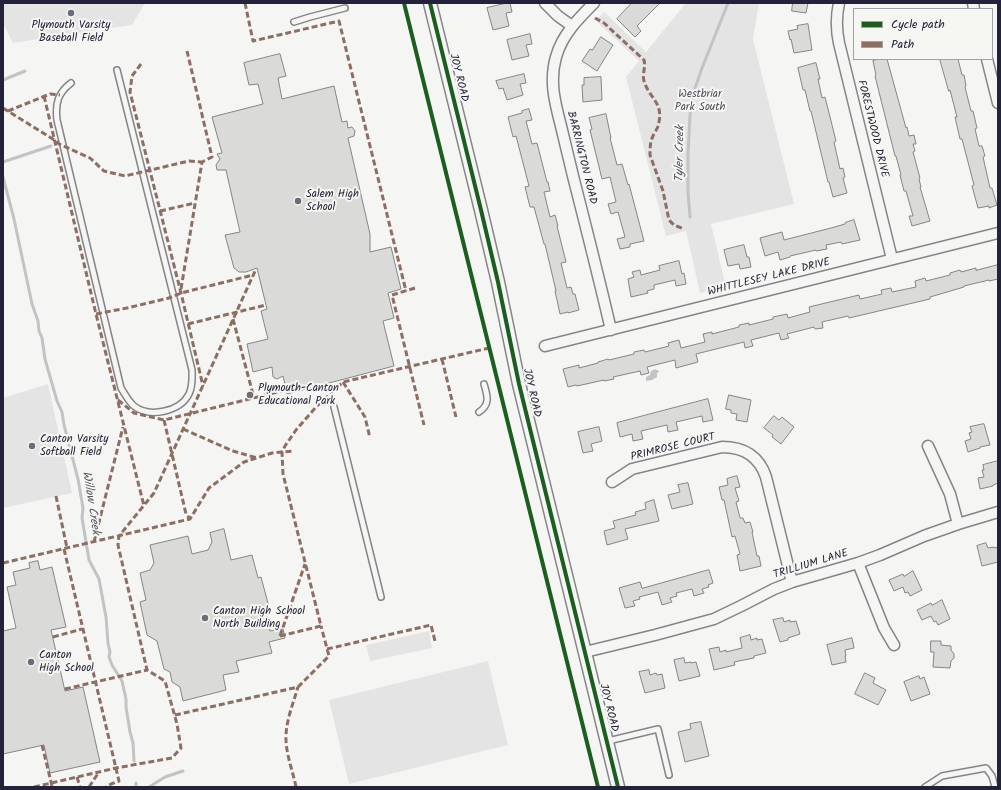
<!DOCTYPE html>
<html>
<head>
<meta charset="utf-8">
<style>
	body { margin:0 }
	#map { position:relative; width:1001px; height:790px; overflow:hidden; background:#f5f5f3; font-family:Kalam,sans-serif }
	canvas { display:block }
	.frame { position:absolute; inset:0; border:4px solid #22223b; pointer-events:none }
	.legend { position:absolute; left:853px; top:8px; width:140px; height:52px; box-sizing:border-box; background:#f6f6f2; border:1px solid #a1a1a9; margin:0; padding:5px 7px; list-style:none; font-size:12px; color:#22223b }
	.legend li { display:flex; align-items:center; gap:8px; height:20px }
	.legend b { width:20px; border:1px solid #a1a1a9 }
</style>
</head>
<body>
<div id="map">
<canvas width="1001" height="790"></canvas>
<div class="frame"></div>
<ul class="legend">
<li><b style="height:5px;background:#1b5e20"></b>Cycle path</li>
<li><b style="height:5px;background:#8d6e63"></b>Path</li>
</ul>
</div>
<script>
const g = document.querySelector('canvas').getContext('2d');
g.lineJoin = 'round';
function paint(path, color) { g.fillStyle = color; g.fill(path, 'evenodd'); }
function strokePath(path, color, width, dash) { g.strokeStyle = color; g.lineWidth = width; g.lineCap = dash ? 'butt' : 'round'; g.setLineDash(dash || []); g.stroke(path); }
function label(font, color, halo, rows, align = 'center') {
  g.font = font + ' Kalam,sans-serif'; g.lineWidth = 4; g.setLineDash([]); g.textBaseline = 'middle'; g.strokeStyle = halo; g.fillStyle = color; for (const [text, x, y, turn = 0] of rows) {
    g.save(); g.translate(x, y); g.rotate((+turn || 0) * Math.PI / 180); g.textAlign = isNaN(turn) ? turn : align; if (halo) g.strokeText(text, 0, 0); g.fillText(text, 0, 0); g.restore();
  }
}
paint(new Path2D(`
	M3,3H145L132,25L13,43L3,23Z
	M686,3H759L753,39L794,204L711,224L726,287L700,293L686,231L666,236L626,77L639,61L596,21L604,12L646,52Z
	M48,384L72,493L3,508V398Z
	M429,631L432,648L370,661L366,645Z
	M488,661L508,745L349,784L329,700Z`), '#e4e4e4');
paint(new Path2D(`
	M655,369L656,370H658L659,372L657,373V377L652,380L646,381V377L650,375L651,371Z`), '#c3c3c6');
strokePath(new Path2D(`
	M3,80L25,71
	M3,162L51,146
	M3,177L14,219L32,304L38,321L39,331L42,338L45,359L57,401L62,412L64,425L78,479L83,508L82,518L89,560L99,579L106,617L108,643L110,652L109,657L112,665L122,681L126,699V707L130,732L133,743L134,761
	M690,217L688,192V154L690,115L693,94L702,68L728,3
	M136,783V787
	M149,787L165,777L183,771`), '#c3c3c6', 3);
const building = new Path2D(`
	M507,3H510L512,12L506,13L509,26L493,30L487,8Z
	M632,3H660L637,26L641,31L635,37L617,19Z
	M793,3H808L806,13L792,11Z
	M808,24L812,50L794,53L791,39L790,40L788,31L798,29L797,26Z
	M530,34L532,44L526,45L529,56L512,60L507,40Z
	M601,37L613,45L597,71L582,61L590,49L592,50Z
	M280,54L286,76L278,78L282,99L334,86L342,122L347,121L348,128L352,127L355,131L354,136L348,138L370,234V252L391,247L401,289L388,293L394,318L383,321L394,366L287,394L283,376L277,379L273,377L272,367L253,372L247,344L268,339L261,311L267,309L257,268L246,272H239L234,268L225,235L240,232L226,170H217L216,165L220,159L217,154L222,153L212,117L263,104L258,84L249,85L244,63Z
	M879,59H887L906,128L907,127L909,136L914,135L916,144H913L915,151L913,152L920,178L919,179L921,187H920L930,221L912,226L909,216H913L906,191H904L900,175H901L896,156H895L875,76L876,75L873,61Z
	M940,59H958L962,75H964L966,86L965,87L971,111H973L977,128L975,129L979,146H982L985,156L983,157L990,188H992L997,205L989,208V206L978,208L972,186L974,185L962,139H960L955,117H957L950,90L949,91Z
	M816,63L820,79H818L822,98L825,97L836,141L834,142L840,169L843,168L845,177L843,178L847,193L833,197L829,182H828L811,111H810L805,90H803L798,68Z
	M524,74L526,83L520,84L523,95L507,100L503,88L499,89L496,81Z
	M601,77L602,100L583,102L582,85H584V78Z
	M529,109L532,120L526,121L532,144L537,143L547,182H548L550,191L544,192L550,217L555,215L558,226H557L566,262L561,263L567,288L571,287L573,294H575L579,310L568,313V312L560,314L555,291H556L545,244H544L534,207H530L525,187L529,186L516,136L513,137L508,117L522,113V111Z
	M606,114L611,138H610L617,165L622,164L628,185L629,184L644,241L630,244V247L620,249L617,239L625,237L618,212L611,214L608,204L616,202L610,177L602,179L590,130L592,129L589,118Z
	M854,220L860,240L842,244L841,242L826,245L827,249L816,251V250L790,256V257L780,260L778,252L765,256L760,238L782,232L784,240L831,228L845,224V223Z
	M744,245L747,257H749L751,267L740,269L739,264L728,266L724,250Z
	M679,261L682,274L684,273L686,284L676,286L675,280L654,285V289L647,291L648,293L631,297L628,279L634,277L632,272L640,270L641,275L660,270L659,266Z
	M998,265V279L989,281V280L964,286V287L930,297V299L849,318L848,316L822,322L823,328L815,329L814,327L787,334L789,338L781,340L779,333L751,340L753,346L745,348L744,342L696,354L698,362L676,368L675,360L647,367L649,373L641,375L640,371L613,377L614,379L604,381V380L577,386L576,385L568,387L563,369L579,365V368L598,363V362L608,359L609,360L634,354V352L644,350L645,352L669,346L668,343L679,340L681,348L705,342L703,334L712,332V334L739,327V325L749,323V325L773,319V317L787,314L788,318L810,312L809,307L859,295L860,299L882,294L881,290L891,288L892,292L916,287L915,281L925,278L926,281L950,275V273L960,270L961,272L976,268V270Z
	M729,395L751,400L747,422L736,420L737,414L731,413V410L726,409Z
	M708,399L713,420L703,422L702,416L676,422L678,430L668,432L667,425L641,431L643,439L633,441L632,434L620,437L617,423Z
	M774,416L779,420L782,417L794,427L781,444L772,437L773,435L764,428Z
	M984,424L990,445L980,447V448L968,452L965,441L971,439L969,433L972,432L970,427Z
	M599,427L602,441L591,444L593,451L583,453L578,432Z
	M998,461V483L993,485V486L980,489L978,478L984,477L982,470H984L983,465Z
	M737,476L740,487L735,488L739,501L736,502L740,518H743L745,523L750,522L753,532H752L757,556H759L761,566L740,571L737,555L740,554L735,536L732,537L724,500H722L719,487L728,485L727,479Z
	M688,483L693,504L672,509L668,495L680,492L678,485Z
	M654,500L659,521L625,529L628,539L607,545L604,531L615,528L613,521L636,515L635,512L646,509L645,503Z
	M224,529L231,560L252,555L258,578L261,577L269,607L265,608L270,631L283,629L285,638L269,642L272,653L236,661L239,672L223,675L226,690L183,701L180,687L172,682L170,672L164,669L157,641L147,635L140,602L146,600L140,573L150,570L154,563L150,545L188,536L192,554L208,550L212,542L210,533Z
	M986,543L988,548L994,547V548L998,547V562L982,566L977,546Z
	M38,561L40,570L52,567L66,627L51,630L65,691L83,687L100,762L50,773L44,745L3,754V631L16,628L7,587L16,585L13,572L30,568L29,563Z
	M709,570L713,583L708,585L709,587L702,589L704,593L694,596L692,589L676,593L677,596L670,598L672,602L662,605L658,592L639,597L640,599L633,601L635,606L625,608L619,588L640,582L642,588Z
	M913,571L922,590L910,596L908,592L905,593L903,587L894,591L889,580L903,574L904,576Z
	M942,600L950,619L938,625L936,621L934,622L931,616L922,620L917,610L931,603L932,605Z
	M783,618L784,622L790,620V622L796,621L800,634L788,638V640L780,642L773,620Z
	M750,635L751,640L757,638V640L762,639L766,653L754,656V658L734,662L735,665L714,670L709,649L719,647L720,652L726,650V652L742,648L740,638Z
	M852,638L854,648L845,650L846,656H845L846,662L832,665L827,645Z
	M931,641H941V645L951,646V650L954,654V658L951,661L950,668L933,667L934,652H931Z
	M684,658L685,663L691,662V663L696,662L700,676L679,681L674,660Z
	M649,670L650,675L656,673L657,675L662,674L665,688L645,693L639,672Z
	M865,673L875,678L873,683L886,690L878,705L855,694Z
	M919,676L920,679L924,677L930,694L911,701L904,682Z
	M701,722L709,756L685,762L678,732L691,729L690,724Z`);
paint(building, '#dadad9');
strokePath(building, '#858589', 1);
const service = new Path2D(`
	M294,22L310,17L345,8
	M71,83C58,93 55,103 57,120L121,388C125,394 128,401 134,406C149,418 180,412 189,394C193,386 192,378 192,370L117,70
	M334,407L381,597
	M479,412C491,404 487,395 484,384
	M608,741L658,729L669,775
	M925,787L942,776L986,768L992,776L995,787`);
const minor = new Path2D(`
	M545,3L558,16L572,26
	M594,3C578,19 562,35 556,57C549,81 555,103 561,126C565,143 569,159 573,176C586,227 599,278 611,330
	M839,3C836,17 836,29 839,43L892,259
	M973,3L974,9
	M987,59L998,103
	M545,346L998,233
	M928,446L950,494L958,524
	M612,482L632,469L722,447C744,447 759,456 766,477L792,582
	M858,563L884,628L894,645
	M585,652L655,635L714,619L741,606L774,589L792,582L858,563L880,555L924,536L958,524L998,512`);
const tertiary = new Path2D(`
	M430,3L481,210L498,282L519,384L618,787`);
strokePath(service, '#858589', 8);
strokePath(minor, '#858589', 13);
strokePath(tertiary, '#858589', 15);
strokePath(service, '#f5f5f3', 5);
strokePath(minor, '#f5f5f3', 10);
strokePath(tertiary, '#f5f5f3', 12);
strokePath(new Path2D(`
	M245,3L253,41L339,21L406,291
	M595,18L604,23L644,60C646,67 642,74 644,81C649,98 663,102 659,122C659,127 655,131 653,136C650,142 650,148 650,155L663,191L669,220L674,225L684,229
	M141,64L132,76L130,92L181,293L203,386
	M44,96L96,314L144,506
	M3,108L56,141L59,144L90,158L104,171L125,176L189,161L202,162
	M8,111L50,94L60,95
	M160,211L195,203
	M415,288L392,295L424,425
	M181,289L202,162L212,157L187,51
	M96,314L127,308L169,298L181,293L253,275
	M233,319L254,398
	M188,324L266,305
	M442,359L456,417
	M343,382L365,417L370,438
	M118,400L134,413L164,420L286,390
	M164,420L186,514L190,519
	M183,429L233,451L257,458
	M56,496L67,548
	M94,542L123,427
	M64,549L119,781L111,784L106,787
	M3,563L190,519L209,488L244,462L272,453L293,451
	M280,636L321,626L283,474L282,452L285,446L296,430L316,407L343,382L489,348
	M280,636L305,564
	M53,637L82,629
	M327,649L431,625L435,641
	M65,689L147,670
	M175,715L298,687L329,656L321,626
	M42,745L52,786
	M77,777L80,787
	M34,787L116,768L172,758L181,748L177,724L165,681L147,670L118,545L119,536L154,493L256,269
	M89,787L99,772
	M296,787C293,772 287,757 286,741C285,723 293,704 298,687`), '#8d6e63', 3, [6, 3]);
strokePath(new Path2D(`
	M404,3L598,787
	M430,3L481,210L498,282L519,384L618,787`), '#1b5e20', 4);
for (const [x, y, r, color] of [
	[71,13,4,"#6c6c7b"],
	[298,201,4,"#6c6c7b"],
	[250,395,4,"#6c6c7b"],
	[32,446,4,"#6c6c7b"],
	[205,618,4,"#6c6c7b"],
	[31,662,4,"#6c6c7b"]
]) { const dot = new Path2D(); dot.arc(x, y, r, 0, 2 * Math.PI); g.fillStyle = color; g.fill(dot); strokePath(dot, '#f6f6f2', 1.5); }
label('11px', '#22223b', '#f6f6f2', [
	["Plymouth Varsity",71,26,"center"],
	["Baseball Field",71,39,"center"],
	["Salem High",306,195],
	["School",306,208],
	["Plymouth-Canton",258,389],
	["Educational Park",258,402],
	["Canton Varsity",40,440],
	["Softball Field",40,453],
	["Canton High School",213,612],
	["North Building",213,625],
	["Canton",39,656],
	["High School",39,669]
], 'left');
label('11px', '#22223b', '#f6f6f2', [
	["JOY ROAD",458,78,76],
	["FORESTWOOD DRIVE",872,129,76],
	["BARRINGTON ROAD",581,158,76],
	["WHITTLESEY LAKE DRIVE",769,278,-14],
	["JOY ROAD",531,393,77],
	["PRIMROSE COURT",673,448,-14],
	["TRILLIUM LANE",811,565,-17],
	["JOY ROAD",608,708,76]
]);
label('11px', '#4f4f62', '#f6f6f2', [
	["Westbriar",700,95],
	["Park South",700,108]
]);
label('italic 12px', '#535365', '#f6f6f2', [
	["Tyler Creek",681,154,-89],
	["Willow Creek",90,503,81]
]);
</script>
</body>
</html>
